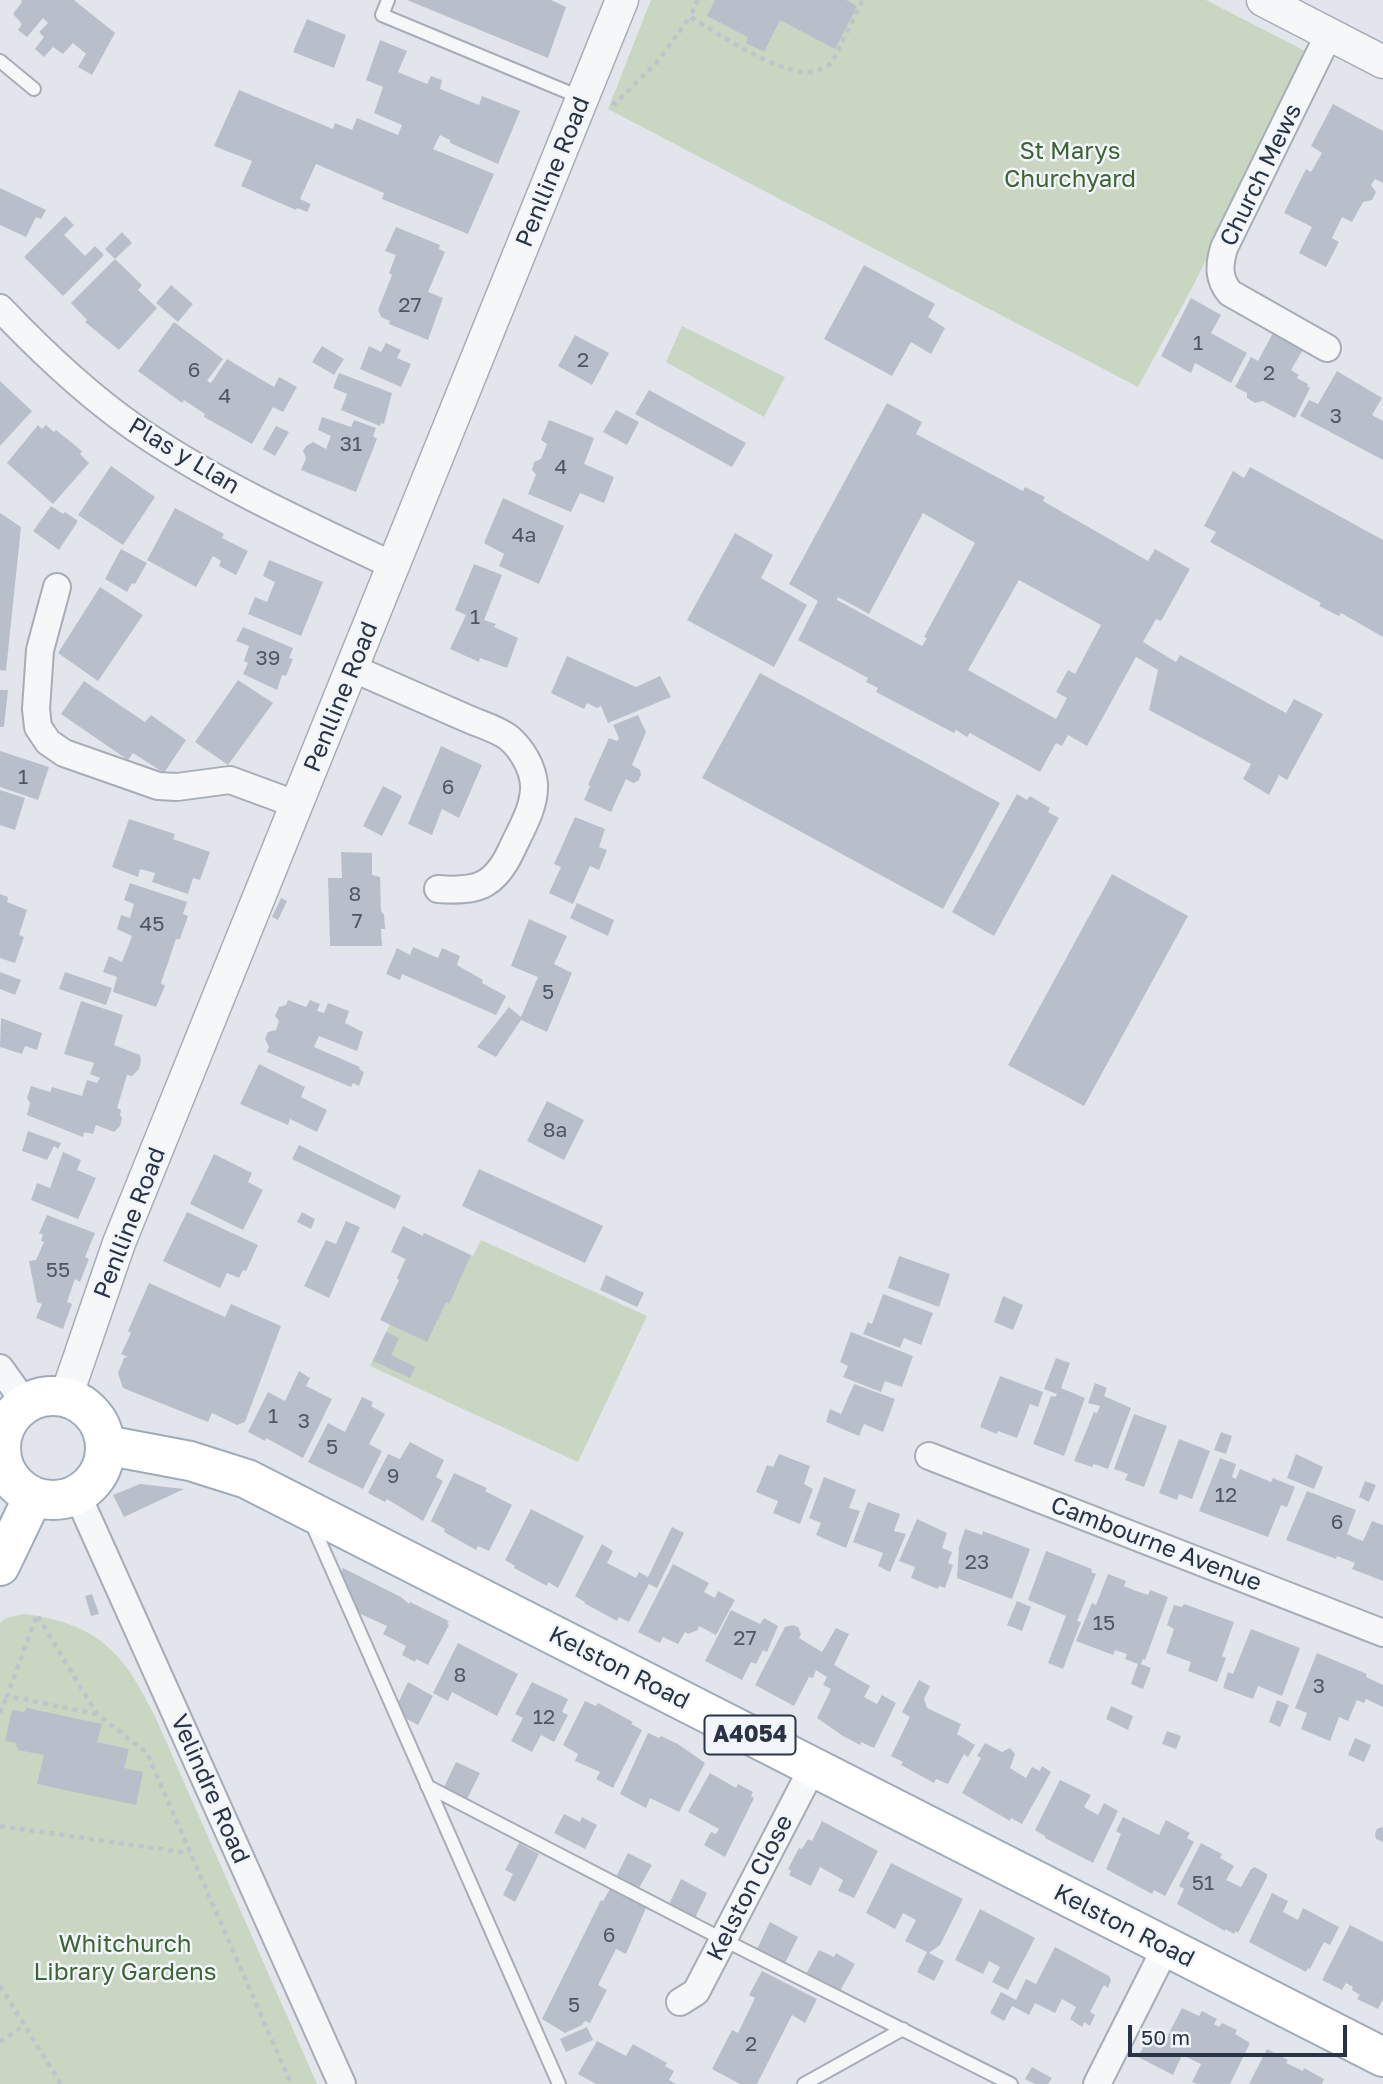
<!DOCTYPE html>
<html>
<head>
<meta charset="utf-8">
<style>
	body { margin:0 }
	#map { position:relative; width:1383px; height:2084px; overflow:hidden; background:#e2e6ec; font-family:"Golos Text",sans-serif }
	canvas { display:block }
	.scale { position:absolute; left:1128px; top:2025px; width:219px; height:32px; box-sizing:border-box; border:4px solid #283446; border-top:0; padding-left:9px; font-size:21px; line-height:24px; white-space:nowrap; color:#283446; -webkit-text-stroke:5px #f2f5f9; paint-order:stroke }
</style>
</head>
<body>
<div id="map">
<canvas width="1383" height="2084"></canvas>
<div class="scale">50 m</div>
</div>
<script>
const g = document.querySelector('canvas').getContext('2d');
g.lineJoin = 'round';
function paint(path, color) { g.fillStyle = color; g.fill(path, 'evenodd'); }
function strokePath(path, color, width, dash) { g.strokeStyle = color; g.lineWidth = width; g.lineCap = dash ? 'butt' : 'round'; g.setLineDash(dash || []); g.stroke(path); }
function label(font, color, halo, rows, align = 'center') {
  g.font = font + ' "Golos Text",sans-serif'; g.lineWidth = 5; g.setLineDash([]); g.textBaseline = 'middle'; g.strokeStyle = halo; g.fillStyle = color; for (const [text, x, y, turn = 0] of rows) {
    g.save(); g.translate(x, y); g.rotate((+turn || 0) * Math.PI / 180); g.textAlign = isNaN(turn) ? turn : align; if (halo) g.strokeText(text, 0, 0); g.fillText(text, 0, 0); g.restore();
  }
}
paint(new Path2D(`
	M651,0H1206L1309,53L1193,286L1138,387L608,109Z
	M682,326L785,377L764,417L666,362Z
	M403,1226L422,1236L424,1233L473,1256L481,1240L647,1316L578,1462L370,1366L390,1324L399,1280L397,1278L405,1259L391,1252Z
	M24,1614C100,1624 125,1654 157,1721L317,2084H0V1623L6,1618Z`), '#c8d6c2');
paint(new Path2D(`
	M21,0H74L115,33L92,75L78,67L86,54L73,43L63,54L53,47L44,57L35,49L44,37L39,32L48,23L43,18L27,37L18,30L22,24L13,14L22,2Z
	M407,0H551L566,7L548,58Z
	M715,0H846L857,6L835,49L780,20L764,52L746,43L748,37L707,16Z
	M307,19L346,35L334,68L293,52Z
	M380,40L407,51L398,72L427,84L431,76L442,80L440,89L479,105L482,96L520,111L498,164L450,143V140L440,135L433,149L494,174L468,234L382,199L384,193L316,164L300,199L311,204L307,212L297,208L296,210L241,186L252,161L214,146L239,90L333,129L335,123L352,130L357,118L398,135L402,125L374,113L383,87L366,80Z
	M1333,104L1383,131V183L1375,179L1371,185L1376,192L1372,200L1363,202L1352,222L1342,217L1332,238L1339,242L1326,267L1299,253L1312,227L1284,213L1306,169L1311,172L1322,153L1311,146Z
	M0,188L46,210L41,219L36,217L26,237L0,225Z
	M65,216L74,225L64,235L85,256L95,246L104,255L63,296L24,257Z
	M396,227L440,245L439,249L445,252L428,292L443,298L428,340L389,324L390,321L381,317L378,310L392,275L389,273L396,255L385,251Z
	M122,232L132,243L115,259L105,249Z
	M115,259L142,285L138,290L157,308L119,350L85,322L87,320L71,303Z
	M864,265L935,304L928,317L945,328L931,354L911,342L892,376L824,339Z
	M171,285L193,304L178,322L156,303Z
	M1191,298L1221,315L1211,333L1247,353L1231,383L1195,363L1191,373L1161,356Z
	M174,322L223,359L207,381L211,383L227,359L274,387L279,377L297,387L283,412L273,407L252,444L204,417L205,414L184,400L182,403L138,371Z
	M1274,331L1304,348L1291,370L1299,375L1297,378L1308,384L1307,386L1310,388L1295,418L1263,401L1255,403L1247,398V393L1235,387L1251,357L1258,361Z
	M575,335L609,353L592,385L558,366Z
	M386,343L401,350L397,358L411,364L401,387L360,369L369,346L381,352Z
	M322,346L344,359L334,375L312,362Z
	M1337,371L1382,398L1372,415L1383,421V460L1300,416L1309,400L1318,404Z
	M339,373L392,393L384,424L381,423L380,426L341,410L347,394L333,388Z
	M0,381L32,411L0,446Z
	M649,390L746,443L732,467L635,414Z
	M887,403L922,422L916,434L1023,491L1025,487L1045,497L1043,501L1148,561L1155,549L1190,569L1161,621L1156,619L1143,642L1176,662L1180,655L1286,713L1294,699L1323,714L1287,780L1279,775L1269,795L1243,779L1251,764L1149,710L1158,670L1136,657L1087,746L1068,735L1062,746L1056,743L1040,772L970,733L967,737L956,730L954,733L876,692L878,688L866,682L868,678L798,640L818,601L789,584ZM923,513L975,543L924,637L927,638L922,646L837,600L838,597L869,614ZM1019,580L1101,625L1075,674L1068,670L1056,692L1067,698L1056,719L968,670Z
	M616,410L639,422L627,445L603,432Z
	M322,417L351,427L354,420L376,428L373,436L377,439L356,492L301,470L306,458L303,451L306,446L313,442L326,449L331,436L318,430Z
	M549,420L594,438L584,464L614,477L604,503L580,493L571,512L528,494L536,475L532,470L534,462L541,459L547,444L541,440Z
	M38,425L42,429L46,425L54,432L56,430L82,451L80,454L89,463L53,504L7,463Z
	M276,426L289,432L275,456L263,449Z
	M111,466L155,497L123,545L78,515Z
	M1250,467L1383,540V637L1341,613L1339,616L1319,606L1321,603L1210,542L1216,532L1204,526L1233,471L1244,478Z
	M503,498L564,526L539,584L499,566L504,554L484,543Z
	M51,506L63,514L65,512L78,521L59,550L33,531Z
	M175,508L224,534L222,538L248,551L236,575L219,566L221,561L213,556L196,587L147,560Z
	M0,513L21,527L6,671L0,670Z
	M735,533L773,555L761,578L807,605L774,667L687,620Z
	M121,549L147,563L135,584L132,583L127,592L105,579Z
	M269,560L323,582L301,636L248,614L255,597L267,602L275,582L263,576Z
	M474,564L502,575L484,620L496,624L494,627L518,638L507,668L480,658L479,662L450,649L466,615L455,610Z
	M100,587L143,615L98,681L58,653Z
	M243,627L293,648L289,658L293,659L286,676L282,675L277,690L243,674L248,663L244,661L249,646L236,641Z
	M567,656L636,687L660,676L671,697L608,723L601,706L597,708L587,703L584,709L551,693Z
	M760,673L1000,803L943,909L702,778Z
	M238,680L273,703L228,765L195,742Z
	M84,681L145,722L151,715L186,740L164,773L133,753L128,760L61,714Z
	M0,690H8L4,727H0Z
	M638,715L646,732L632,765L640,770L641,775L638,781L633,783L626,779L611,812L584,800L590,786L588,785L609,738L617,741L619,738L613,725Z
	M441,746L482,765L459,818L442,809L432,835L408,824Z
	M0,751L49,767L38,800L0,787Z
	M383,786L402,796L382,836L363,826Z
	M0,790L25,798L15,830L0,825Z
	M1017,794L1027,800L1030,796L1050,808L1048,812L1059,818L994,936L952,912Z
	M575,817L605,829L599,847L607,850L599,870L590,866L573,904L549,893L561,867L554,864Z
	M129,819L175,834L173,839L210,852L200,880L193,878L188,894L152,882L155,873L140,869L138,877L112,867Z
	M341,852L372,853V875L380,877L381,910L382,913L384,914L385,929H381L382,946H330L328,878H342Z
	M1112,874L1188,916L1084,1106L1008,1065Z
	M130,883L187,902L183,914L188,916L180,939H176L161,983L165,986L156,1007L113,992L117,977L103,972L109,956L122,962L132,936L117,929L121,915L130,918L134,904L124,900Z
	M0,894L8,897L7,902L27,910L19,935L24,937L15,963L0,958Z
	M281,898L287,901L278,920L272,917Z
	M577,903L614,920L608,936L570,918Z
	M529,919L567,936L554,964L572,973L547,1032L521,1020L496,1057L477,1047L509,1007L521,1017L538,977L511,966Z
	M413,947L438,958L442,948L460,956L457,965L483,980L482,983L506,996L496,1015L402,974L400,980L386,974L397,948L410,955Z
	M0,972L21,980L15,995L0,989Z
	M65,972L112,988L106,1005L59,989Z
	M288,1000L306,1007L310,1000L320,1004L317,1011L324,1013L328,1003L349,1011L345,1023L363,1032L357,1051L319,1036L314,1047L360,1067L359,1069L364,1072L359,1086L353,1083L351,1087L267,1052L269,1047L265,1039L268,1032L276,1030L279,1021L275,1016L279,1007L286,1005Z
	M81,1001L123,1015L114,1045L140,1055L141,1061L139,1069L132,1076L127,1075L117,1108L121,1110L120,1115L122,1118L120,1126L114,1132L96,1125L93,1134L84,1132L83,1137L27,1115L30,1103L27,1098L31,1086L50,1092L52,1087L82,1096L87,1080L97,1083L100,1078L90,1074L94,1063L64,1054Z
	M1,1018L42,1033L37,1050L25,1046L22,1054L0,1047Z
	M259,1064L305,1087L301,1097L327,1110L317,1132L290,1119L288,1125L240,1104Z
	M547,1101L584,1120L564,1160L527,1141Z
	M28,1131L61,1143L58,1149L54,1146L47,1160L22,1151Z
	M299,1145L401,1196L395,1209L292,1159Z
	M63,1152L81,1160L77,1170L96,1178L78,1219L31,1200L37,1183L50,1188Z
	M214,1154L252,1173L248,1182L263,1190L243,1230L190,1204Z
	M479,1169L603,1226L585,1263L462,1206Z
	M187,1212L258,1245L246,1271L243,1270L239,1278L227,1273L220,1288L163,1261Z
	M302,1212L315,1219L311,1229L297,1222Z
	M47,1215L95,1233L85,1257L89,1259L80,1282L75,1279L67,1302L72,1304L63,1329L36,1318L42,1304L37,1302L29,1261L36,1260L44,1242L41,1241L43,1235L39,1233Z
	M346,1221L360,1227L329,1298L304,1286L326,1240L336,1244Z
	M403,1226L423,1236L424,1233L471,1255L449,1304L446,1302L427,1342L380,1320L399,1280L397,1278L406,1259L391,1252Z
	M899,1256L950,1274L939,1307L888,1288Z
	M606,1275L644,1293L637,1307L600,1290Z
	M149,1283L225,1317L231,1304L281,1326L245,1422L237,1425L212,1413L208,1422L123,1388L118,1373L124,1358L128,1357L121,1354L131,1333L128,1331Z
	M883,1294L933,1313L921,1345L904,1338L900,1348L863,1334L868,1322L872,1324Z
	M1003,1296L1023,1305L1013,1330L994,1322Z
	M386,1332L399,1338L391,1355L415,1367L410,1378L373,1361Z
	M851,1332L913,1356L902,1387L885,1381L881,1392L843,1377L848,1366L840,1362Z
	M1056,1358L1070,1363L1061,1388L1085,1398L1064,1456L1033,1444L1051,1396L1055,1397L1057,1394L1044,1389Z
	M299,1371L310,1378L306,1386L332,1399L303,1458L266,1438L265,1441L248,1432L268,1392L285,1401Z
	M1000,1376L1043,1392L1038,1407L1030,1404L1017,1438L998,1431L997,1434L980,1427Z
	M1095,1383L1107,1388L1104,1396L1131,1408L1108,1469L1094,1464L1092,1467L1074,1461L1094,1412L1097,1413L1100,1406L1088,1403Z
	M854,1384L895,1399L883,1432L864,1424L859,1436L826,1422L830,1409L841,1414Z
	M362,1397L373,1402L371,1406L385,1414L369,1444L382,1451L363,1489L308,1462L328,1423L345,1432Z
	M1134,1414L1167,1426L1144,1487L1125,1480L1128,1474L1114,1469Z
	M1221,1432L1232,1436L1226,1454L1214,1450Z
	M1179,1439L1210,1451L1192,1499L1179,1494L1177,1500L1159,1493Z
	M410,1442L444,1460L436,1477L443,1481L423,1521L387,1499L385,1502L368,1493L388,1454L400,1459Z
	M779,1454L810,1466L804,1484L813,1489L800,1524L773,1513L778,1501L756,1492L767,1465L773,1467Z
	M1296,1454L1323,1467L1314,1489L1287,1478Z
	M1220,1458L1236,1464L1232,1477L1236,1479L1240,1469L1271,1482L1273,1478L1295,1487L1287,1507L1281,1505L1268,1537L1199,1511Z
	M454,1473L487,1488L485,1491L512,1505L489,1551L478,1546L476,1550L444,1532L445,1529L431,1521Z
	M824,1477L856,1490L849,1508L860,1511L846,1548L816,1535L821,1523L809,1518Z
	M1365,1481L1376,1485L1369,1502L1359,1497Z
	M140,1484L184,1489L124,1517L113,1495Z
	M1307,1491L1356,1510L1347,1534L1355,1538L1363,1541L1372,1521L1383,1525V1581L1352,1569L1355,1563L1337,1556L1336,1559L1286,1540Z
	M868,1502L900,1514L894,1531L906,1534L890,1572L878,1566L883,1553L853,1542Z
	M531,1509L584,1536L558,1588L548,1582L547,1586L514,1568L515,1566L505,1560Z
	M917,1519L947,1533L942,1548L952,1552L948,1563L953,1565L945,1588L939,1586L938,1589L911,1578L915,1567L899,1561Z
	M672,1527L684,1533L657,1588L649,1584L629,1622L619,1617L617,1621L584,1603L585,1602L575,1596L602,1544L613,1551L607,1563L636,1578L639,1572L648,1577Z
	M965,1529L982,1535L983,1531L1030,1549L1012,1599L957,1578L959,1547Z
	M1046,1551L1092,1569L1091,1572L1096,1574L1077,1621L1081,1622L1063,1669L1048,1663L1066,1616L1028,1600Z
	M673,1564L709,1583L704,1592L715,1598L718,1591L735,1600L716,1635L699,1626L698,1630L688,1634L685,1632L678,1644L663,1637L660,1643L638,1632Z
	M343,1568L401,1597L409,1604L410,1602L449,1621L447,1624L449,1625L428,1665L416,1659L415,1662L402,1655L406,1646L383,1634L387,1626L356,1612L340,1574Z
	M1108,1574L1126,1581L1124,1586L1136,1591L1148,1595L1150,1590L1168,1597L1145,1660L1143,1659L1141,1664L1151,1668L1143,1689L1131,1684L1138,1664L1125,1659L1127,1654L1115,1650L1113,1655L1076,1641L1092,1603L1096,1605Z
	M92,1594L99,1614L91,1616L85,1596Z
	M1017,1601L1031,1607L1022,1631L1007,1625Z
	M1184,1604L1234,1622L1222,1656L1226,1658L1217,1682L1188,1671L1191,1662L1166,1653L1174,1629L1167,1625L1174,1605L1182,1607Z
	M731,1610L760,1624L764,1618L778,1626L767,1652L763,1650L756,1664L751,1662L742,1680L705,1661Z
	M793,1625L798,1627L801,1634L799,1638L822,1652L836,1628L849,1634L834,1665L870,1686L864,1697L877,1704L882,1695L896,1703L874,1748L861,1742L860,1745L843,1736L817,1718L831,1689L823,1685L827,1677L816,1670L813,1678L809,1677L794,1706L755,1685L785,1627Z
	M1251,1629L1300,1648L1282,1696L1258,1686L1253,1699L1223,1688L1228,1672L1233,1674Z
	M458,1643L518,1674L497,1716L452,1692L448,1701L433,1693Z
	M1317,1653L1367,1674L1366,1677L1383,1685V1707L1366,1699L1364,1703L1357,1700L1348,1721L1339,1717L1330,1741L1301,1729L1307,1713L1295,1708Z
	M919,1680L930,1686L924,1699L927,1708L961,1724L957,1734L975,1745L968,1757L964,1754L948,1784L936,1779L934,1783L901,1765L903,1762L891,1756L910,1717L902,1712Z
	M408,1682L433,1696L418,1725L405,1718L398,1703Z
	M532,1682L568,1699L562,1712L568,1715L554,1742L541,1735L532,1752L511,1741L523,1718L515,1714Z
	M1277,1700L1289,1705L1280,1727L1269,1722Z
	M585,1701L596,1706L598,1703L633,1722L631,1724L642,1730L613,1788L596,1779L600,1772L575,1761L578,1754L563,1745Z
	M1111,1706L1133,1716L1128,1730L1106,1719Z
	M27,1708L102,1724L97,1742L129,1749L124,1768L143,1772L136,1805L37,1784L44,1755L18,1750L16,1743L5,1741L12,1710L24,1712Z
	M1167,1731L1181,1736L1176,1749L1162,1744Z
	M648,1733L659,1738L661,1736L678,1744L705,1763L679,1812L650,1798L646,1808L620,1794Z
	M1355,1738L1371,1745L1364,1762L1348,1755Z
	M985,1743L1002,1752L1010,1748L1015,1754L1010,1768L1026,1778L1032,1767L1040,1771L1042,1766L1051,1772L1022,1824L1011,1818L1010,1821L962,1793L981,1758L977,1756Z
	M456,1762L480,1773L467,1799L444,1787Z
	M710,1773L736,1788L738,1784L753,1792L751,1796L754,1798L725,1857L704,1845L711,1832L716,1834L719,1829L688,1812Z
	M1060,1780L1091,1795L1084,1807L1098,1815L1104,1803L1118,1811L1093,1863L1045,1838V1836L1035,1830Z
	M564,1814L580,1822L582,1817L597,1825L585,1849L554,1833Z
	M1123,1817L1159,1835L1166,1820L1190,1833L1187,1838L1194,1842L1165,1896L1154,1890L1152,1894L1106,1869L1121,1834L1116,1831Z
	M822,1821L878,1851L854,1898L838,1891L843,1880L820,1867L811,1886L789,1875L791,1871L788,1869L799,1848L802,1849L808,1839L812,1841Z
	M1381,1827L1383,1828V1842L1376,1839L1375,1834L1377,1829Z
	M519,1843L539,1854L515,1902L503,1895L513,1874L505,1870Z
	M1201,1843L1222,1854L1220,1858L1234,1866L1226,1880L1241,1887L1251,1869L1255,1867L1267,1874V1877L1238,1933L1236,1931L1234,1934L1225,1929V1931L1177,1904L1184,1889L1179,1886Z
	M628,1853L652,1865L639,1888L616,1877Z
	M891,1863L963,1899L940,1945L929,1953L944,1961L934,1981L917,1972L927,1952L905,1941L916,1920L903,1913L895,1929L866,1913Z
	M681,1879L707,1893L695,1918L669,1904Z
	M610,1889L646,1908L626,1954L616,1949L598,1985L607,1990L590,2023L585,2021L582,2025L565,2033L542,2019L601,1900L603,1901Z
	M1272,1893L1288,1901L1283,1912L1298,1920L1303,1908L1339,1927L1330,1945L1324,1942L1310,1969L1308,1968L1306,1972L1249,1942Z
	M980,1909L1035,1938L1008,1990L992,1982L1000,1967L989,1961L983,1974L955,1960Z
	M770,1922L798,1937L785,1963L757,1949Z
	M1350,1925L1383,1942V1999L1378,2009L1357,1999L1360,1995L1352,1990L1353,1987L1346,1983L1342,1990L1322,1980Z
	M1055,1947L1109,1976L1111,1980L1108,1988L1104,1985L1090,2012L1095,2015L1090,2026L1084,2022L1082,2027L1070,2019L1076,2007L1062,1999L1055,2013L1035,2003L1029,2015L1012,2006L1004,2021L990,2013L1001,1992L1016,2000L1026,1979L1036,1984Z
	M819,1950L834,1957L836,1953L855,1964L840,1991L806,1974Z
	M762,1971L817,1999L805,2023L792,2015L757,2084H740L712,2069L732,2030L738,2033L755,1998L749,1995Z
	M1182,2008L1199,2016L1202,2011L1217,2019L1214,2024L1219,2027L1222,2023L1237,2030L1235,2034L1250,2043L1230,2084H1197L1192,2082L1201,2064L1182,2055L1173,2075L1138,2057L1151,2032L1166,2039Z
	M587,2027L593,2040L566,2052L560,2039Z
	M597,2041L626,2056L633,2044L667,2063L665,2066L674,2071L669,2080L676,2084H596L578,2074Z
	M1267,2049L1288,2060L1286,2063L1303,2071L1304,2068L1324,2079L1322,2084H1249Z
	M1032,2067L1052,2078L1048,2084H1035L1025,2079Z`), '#b9bfca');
const service = new Path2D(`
	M388,0L382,15L582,98
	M0,61L34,89
	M312,1524L559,2084
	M427,1786L724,1940L1011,2084
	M804,2084L903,2029`);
const minor = new Path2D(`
	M0,308C41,351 86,394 135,428C216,484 306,524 394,566
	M1327,348L1230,293C1218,279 1219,265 1224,248L1329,34
	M57,587L40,650L36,709L38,727L48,742L64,753L158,786L177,787L230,780L298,805
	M352,668C390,685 428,701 466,718C479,724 498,729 509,738C522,749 533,768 534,785C535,808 520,831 511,851C494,887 476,892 438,889
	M0,1368L25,1403
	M929,1456L1383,1633
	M77,1494L342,2084
	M680,2002L696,1992L813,1767
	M1097,2084L1166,1947`);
const tertiary = new Path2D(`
	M1263,0L1383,62
	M66,1397L119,1243L622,0`);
const primary = new Path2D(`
	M1 1448a52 52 0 1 1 104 0a52 52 0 1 1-104 0Z
	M105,1445L190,1461L247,1479L1383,2057
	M0,1566L33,1497`);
strokePath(service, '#a6adb7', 16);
strokePath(minor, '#a6adb7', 30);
strokePath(tertiary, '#a6adb7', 35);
strokePath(primary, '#a0abb9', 42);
strokePath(new Path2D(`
	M698,0L690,17C719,34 772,70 805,72C813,73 824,68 831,64L863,0
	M612,103L615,104L657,62L690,17
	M0,1713L7,1696
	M97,1714L7,1696L37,1615L97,1714L147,1753L291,2084
	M0,1826L189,1853
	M0,1986L61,2084
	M0,2042L23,2026`), '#c0c4ca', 4.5, [5, 5]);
strokePath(service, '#f5f7f9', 12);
strokePath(minor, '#f5f7f9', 26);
strokePath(tertiary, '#f5f7f9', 32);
strokePath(primary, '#fff', 38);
label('21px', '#4c5767', null, [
	["27",410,305],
	["1",1198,343],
	["2",583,360],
	["6",194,370],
	["2",1269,373],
	["4",225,396],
	["3",1336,416],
	["31",351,444],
	["4",561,467],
	["4a",524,535],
	["1",475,617],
	["39",268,658],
	["1",23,777],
	["6",448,787],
	["8",355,894],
	["7",357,921],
	["45",152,924],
	["5",548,992],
	["8a",555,1130],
	["55",58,1270],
	["1",273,1416],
	["3",304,1421],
	["5",332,1447],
	["9",393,1476],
	["12",1226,1495],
	["6",1337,1522],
	["23",977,1562],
	["15",1104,1623],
	["27",745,1638],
	["8",460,1675],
	["3",1319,1686],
	["12",544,1717],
	["51",1203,1883],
	["6",609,1935],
	["5",574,2005],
	["2",751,2044]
]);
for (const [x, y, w] of [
	[750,1735,91]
]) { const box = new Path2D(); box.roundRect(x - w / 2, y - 19.5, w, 39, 5); g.fillStyle = '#f2f5f9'; g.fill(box); strokePath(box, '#283446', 2); }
label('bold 23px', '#283446', null, [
	["A4054",750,1735]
]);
label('24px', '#3e6334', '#f2f5f9', [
	["St Marys",1070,151],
	["Churchyard",1070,179],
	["Whitchurch",125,1944],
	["Library Gardens",125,1972]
]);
label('24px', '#283446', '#f2f5f9', [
	["Penlline Road",553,172,-68],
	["Church Mews",1261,175,-64],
	["Plas y Llan",184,456,31],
	["Penlline Road",341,697,-68],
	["Penlline Road",130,1223,-69],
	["Cambourne Avenue",1156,1544,21],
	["Kelston Road",619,1668,27],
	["Velindre Road",210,1789,66],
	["Kelston Close",750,1888,-63],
	["Kelston Road",1124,1926,27]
]);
</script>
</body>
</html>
